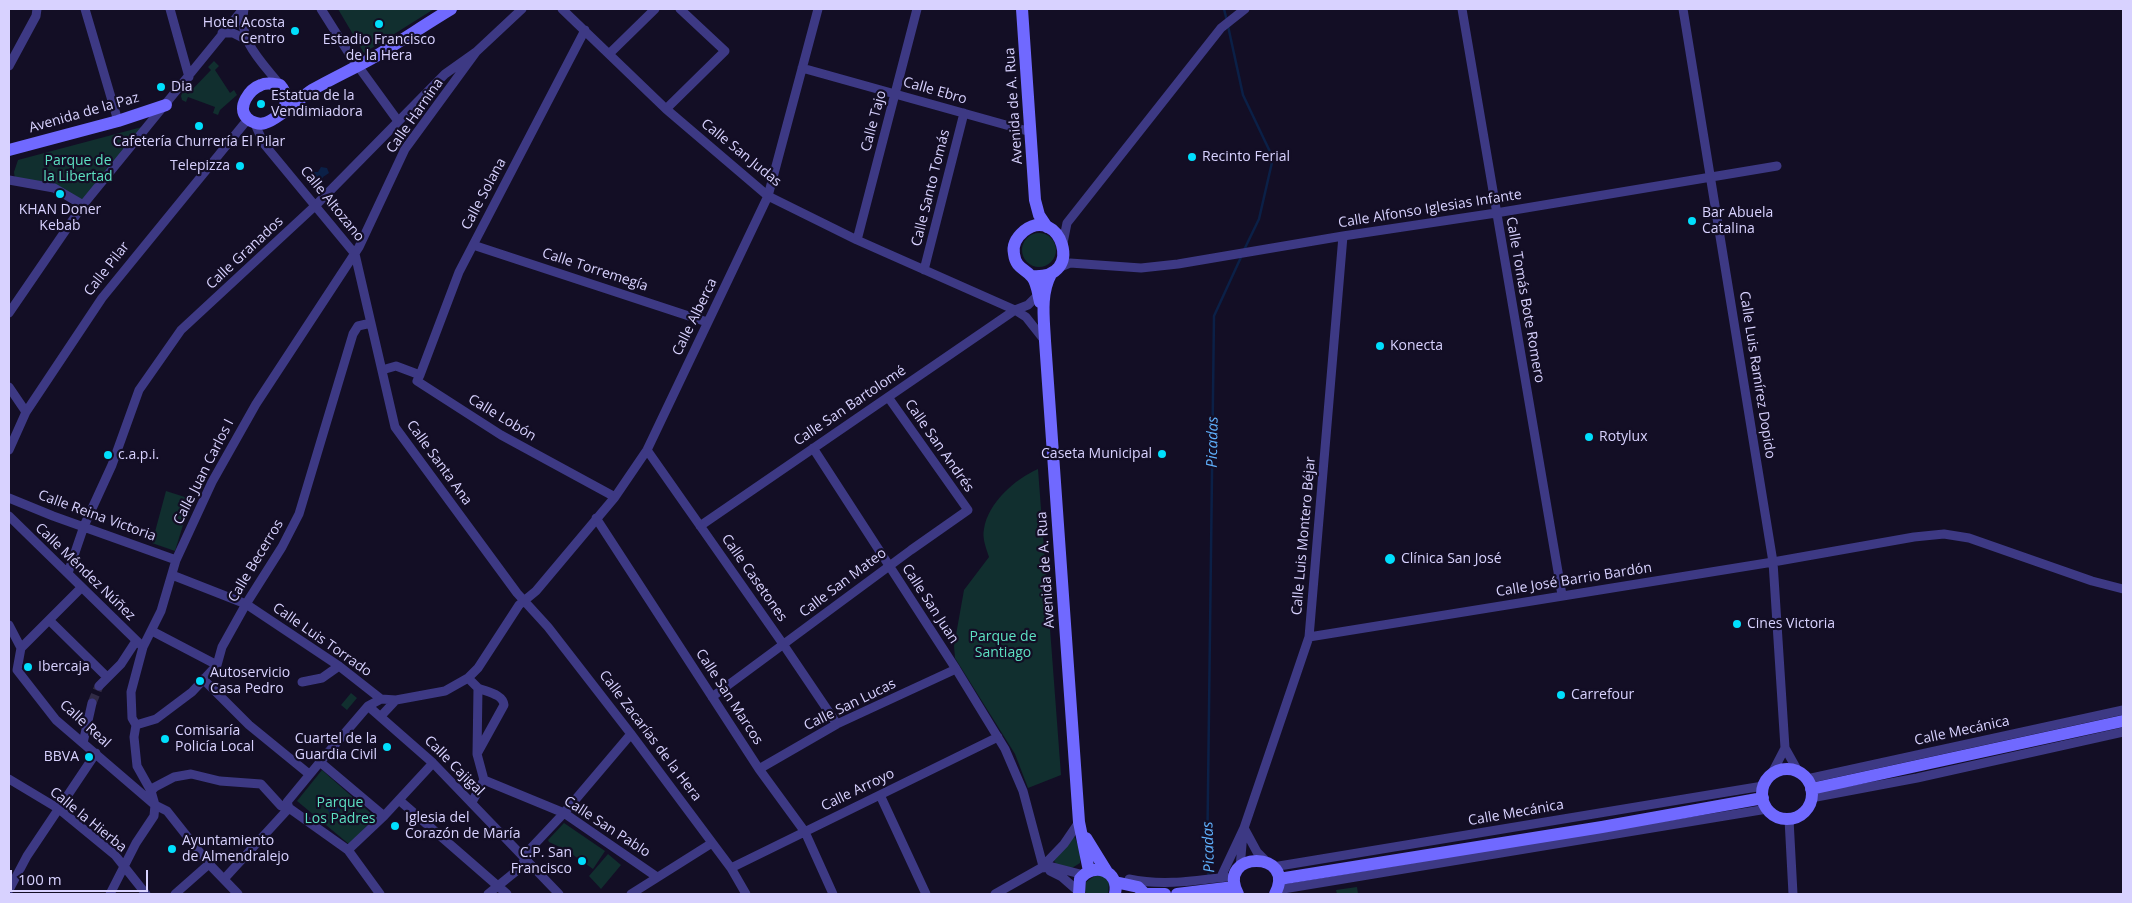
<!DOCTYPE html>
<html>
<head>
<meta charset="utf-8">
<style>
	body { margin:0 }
	#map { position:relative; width:2132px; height:903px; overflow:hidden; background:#130e25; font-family:"Open Sans",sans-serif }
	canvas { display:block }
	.frame { position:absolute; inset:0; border:10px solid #d8d2ff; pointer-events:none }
	.scale { position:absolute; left:10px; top:870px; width:138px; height:22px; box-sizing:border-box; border:2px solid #d8d2ff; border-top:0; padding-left:6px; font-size:15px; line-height:18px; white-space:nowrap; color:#d8d2ff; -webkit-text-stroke:4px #130e25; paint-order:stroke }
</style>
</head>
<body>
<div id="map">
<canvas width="2132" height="903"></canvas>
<div class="frame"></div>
<div class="scale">100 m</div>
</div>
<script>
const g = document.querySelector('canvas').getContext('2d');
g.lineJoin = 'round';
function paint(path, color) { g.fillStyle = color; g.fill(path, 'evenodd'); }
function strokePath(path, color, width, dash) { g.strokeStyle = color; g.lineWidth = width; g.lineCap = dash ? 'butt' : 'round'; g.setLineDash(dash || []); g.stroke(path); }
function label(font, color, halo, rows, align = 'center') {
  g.font = font + ' "Open Sans",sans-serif'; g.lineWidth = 4.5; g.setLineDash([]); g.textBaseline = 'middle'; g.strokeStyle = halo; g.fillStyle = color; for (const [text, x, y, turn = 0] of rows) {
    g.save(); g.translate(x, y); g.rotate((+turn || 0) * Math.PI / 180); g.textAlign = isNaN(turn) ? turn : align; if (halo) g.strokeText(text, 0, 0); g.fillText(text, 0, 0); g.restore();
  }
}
paint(new Path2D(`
	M338,9H434L364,53Z
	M214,61L219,66L215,70L230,93L234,90L237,95L220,110L218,115L213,113L215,107L188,97L186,102L182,100L181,96L183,91L188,94L211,70L208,67Z
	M142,127L84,202L15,179L14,172L18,160Z
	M1022 250a17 17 0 1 1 34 0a17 17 0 1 1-34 0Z
	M1038,469L1061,775L1028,788L1015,754L955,658L954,646L964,590L989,557C986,548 982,538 984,529C988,503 1015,479 1038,469Z
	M166,491L191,499L175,551L152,543Z
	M351,693L357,698L347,710L341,705Z
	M322,770L375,817L350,845L297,801Z
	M564,823L605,851L593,869L566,850L549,842L548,840Z
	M1074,835L1081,853L1080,863L1072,868L1057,865L1054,861Z
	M608,854L621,865L601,889L589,876Z
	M1096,875L1103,876L1109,882L1108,894H1086L1085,890L1086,882Z
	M1357,887L1358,894H1337L1336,890Z`), '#112f2f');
paint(new Path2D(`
	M321,167L327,168L329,173L323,177L320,184L313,186L309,182V176L313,172H318Z
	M328 809a6 6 0 1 1 12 0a6 6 0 1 1-12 0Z`), '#0b2047');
strokePath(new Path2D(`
	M1224,9L1227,21
	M1228,26L1243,95L1273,158L1259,219L1244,250
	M1209,876L1207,868L1214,316L1242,255`), '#0b2047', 2.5);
strokePath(new Path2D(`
	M92,703L99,686`), '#312b46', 9, [9, 4.5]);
strokePath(new Path2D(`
	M85,9L118,121
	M170,9L189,77
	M244,9C237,40 262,62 280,85
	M321,9L350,55L398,121
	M562,9L666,109L768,196L857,240L1015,310L1026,317L1045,341
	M1462,9L1562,595
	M1683,9L1773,562L1785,748L1799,773
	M222,33H233L247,40
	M609,54L655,9
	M9,66L36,16L37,9
	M802,68L1031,132
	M666,109L725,51L680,9
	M254,122L264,144L355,254L395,427L517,593L548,627L631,734L731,868L746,894
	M9,180L54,188L83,205
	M857,240L917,9
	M1063,243L1067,223L1221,28L1245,9
	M473,245L707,322
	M1058,268L1070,263L1141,268L1178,264L1343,236L1496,213L1777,166
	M924,270L964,113
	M9,313L83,205L243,9
	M382,370L396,366L420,375L417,381L501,435L615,497
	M420,375L459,272L585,30
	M9,387L26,412
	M813,448L956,669L1005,749L1023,791L1043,866
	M9,450L26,412L102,298L248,119
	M647,450L783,644L837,724
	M9,498L53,516L176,560
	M9,516L143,647
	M596,518L759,769L805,832L833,894
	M700,526L1015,310L1028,305L1038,295
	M68,573L84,526L112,465L139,390L181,330L316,205L445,74L476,52L522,9
	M172,575L246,604L339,666L381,699
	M49,620L107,677
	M9,625L21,648L17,670L56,720L155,805L167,811L209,864L238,894
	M152,631L217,665
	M1309,637L1773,562L1914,537L1944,534L1969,538L2092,581L2123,589
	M21,648L81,588
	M468,678L478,688L477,754L484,780L472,802
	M203,679L249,725L309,774
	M302,682L322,678L339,666
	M99,686L121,664L136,641
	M478,688C487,692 503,694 504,705L478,752
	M712,697L911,550L968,510L888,397
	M368,706L433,763L559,894
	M381,716L396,700
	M136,725L132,718L131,692L143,647L161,611L176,560L212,482L256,404L359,247L405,149L476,52
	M136,725L156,719L192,692L217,665L222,647L246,604L282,547L299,514L353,334L358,326L371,323
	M83,743L92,703
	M320,762L368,706L381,699L396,700L445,691L468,678L478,668L519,605L536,591L615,497L647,450L768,196L818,9
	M759,769L837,724L956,669
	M1771,775L1785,748
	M9,779L59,809L115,855L146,894
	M1807,779L2123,710
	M484,780L564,813L657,877
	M151,791L155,787L174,777L191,774L220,781L261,784L281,806L289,808L224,879
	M880,795L926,894
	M1811,798L1917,778L2123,732
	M399,800L507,894
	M384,816L320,762L287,802L289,808L348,850L384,816L433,763
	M1789,819L1793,894
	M1244,828L1257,852L1267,862
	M348,850L380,894
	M1273,867L1763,786
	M731,868L998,737
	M1041,868L1064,844L1079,822
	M1240,868L1243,833
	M1050,871L1062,877L1078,891
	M1221,877L1244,828L1309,637L1343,236
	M1129,879C1162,886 1193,881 1226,877
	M9,890L27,856L96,753
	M1277,890L1767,809
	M110,894L136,843L154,816L155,805L151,791L137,766L134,737L136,725
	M175,894L209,864
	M488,894L520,868L531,848L564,813L631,734
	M631,894L712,843
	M995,894L1041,868L1053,867L1084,875`), '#3d3984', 9);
strokePath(new Path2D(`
	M1022,9L1035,200L1039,215L1047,227
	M284,110C287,100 287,93 280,85C274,84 267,82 261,85C250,89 236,107 247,118C251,122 259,125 265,123C277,120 300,98 312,90C333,78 355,68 376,56C401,41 426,24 451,9
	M9,150L118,121L166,105
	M1051,274C1040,294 1044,319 1045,341L1079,822L1089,871
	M1031,276C1088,281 1059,203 1024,231C1017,237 1012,245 1014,254C1016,269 1025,268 1032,277C1037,283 1038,294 1040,302
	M1762 794a25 25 0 1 1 50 0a25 25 0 1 1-50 0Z
	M1811,789L2123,721
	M1086,838L1107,872
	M1279,879L1602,827L1763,798
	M1115,882L1138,887L1144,893
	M1079,894L1080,879C1094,861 1120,871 1115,894
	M1142,894H1165
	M1177,894L1234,887
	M1238,894C1215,850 1298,850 1275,894`), '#7069ff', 12);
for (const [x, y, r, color] of [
	[379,24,5,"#00dffd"],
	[295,31,5,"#00dffd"],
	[161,87,5,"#00dffd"],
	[261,104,5,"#00dffd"],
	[199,126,5,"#00dffd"],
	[1192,157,5,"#00dffd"],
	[240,166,5,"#00dffd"],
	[60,194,5,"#00dffd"],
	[1692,221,5,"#00dffd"],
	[1380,346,5,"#00dffd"],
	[1589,437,5,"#00dffd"],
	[1162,454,5,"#00dffd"],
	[108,455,5,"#00dffd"],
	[1390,559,6,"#00dffd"],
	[1737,624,5,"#00dffd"],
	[28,667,5,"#00dffd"],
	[200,681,5,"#00dffd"],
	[1561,695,5,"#00dffd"],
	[165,739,5,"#00dffd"],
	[387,747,5,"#00dffd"],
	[89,757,5,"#00dffd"],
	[395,826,5,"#00dffd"],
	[172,849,5,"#00dffd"],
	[582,861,5,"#00dffd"]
]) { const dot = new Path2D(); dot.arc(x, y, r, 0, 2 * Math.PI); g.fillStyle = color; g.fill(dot); strokePath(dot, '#130e25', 2); }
label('14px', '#d8d2ff', '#130e25', [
	["Hotel Acosta",285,23,"right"],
	["Centro",285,39,"right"],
	["Estadio Francisco",379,40,"center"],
	["de la Hera",379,56,"center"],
	["Dia",171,87],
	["Estatua de la",271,96],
	["Vendimiadora",271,112],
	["Cafetería Churrería El Pilar",199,142,"center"],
	["Recinto Ferial",1202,157],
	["Telepizza",230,166,"right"],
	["KHAN Doner",60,210,"center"],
	["Kebab",60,226,"center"],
	["Bar Abuela",1702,213],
	["Catalina",1702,229],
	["Konecta",1390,346],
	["Rotylux",1599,437],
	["Caseta Municipal",1152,454,"right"],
	["c.a.p.i.",118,455],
	["Clínica San José",1401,559],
	["Cines Victoria",1747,624],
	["Ibercaja",38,667],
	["Autoservicio",210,673],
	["Casa Pedro",210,689],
	["Carrefour",1571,695],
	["Comisaría",175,731],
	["Policía Local",175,747],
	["Cuartel de la",377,739,"right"],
	["Guardia Civil",377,755,"right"],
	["BBVA",79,757,"right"],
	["Iglesia del",405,818],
	["Corazón de María",405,834],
	["Ayuntamiento",182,841],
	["de Almendralejo",182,857],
	["C.P. San",572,853,"right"],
	["Francisco",572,869,"right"]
], 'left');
label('14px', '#d8d2ff', '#130e25', [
	["Calle Ebro",935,91,16],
	["Avenida de A. Rua",1014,106,-94],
	["Avenida de la Paz",84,113,-16],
	["Calle Harnina",415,116,-55],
	["Calle Tajo",874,121,-75],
	["Calle San Judas",741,153,39],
	["Calle Santo Tomás",931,188,-76],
	["Calle Solana",484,194,-62],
	["Calle Altozano",332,204,51],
	["Calle Alfonso Iglesias Infante",1430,209,-9],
	["Calle Granados",245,253,-43],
	["Calle Pilar",107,269,-52],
	["Calle Torremegía",595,270,18],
	["Calle Tomás Bote Romero",1525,300,80],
	["Calle Alberca",695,317,-64],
	["Calle Luis Ramírez Dopido",1757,375,81],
	["Calle San Bartolomé",850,406,-34],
	["Calle Lobón",502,418,31],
	["Calle San Andrés",939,446,55],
	["Calle Santa Ana",439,463,54],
	["Calle Juan Carlos I",204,472,-63],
	["Calle Reina Victoria",97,516,20],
	["Calle Luis Montero Béjar",1304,536,-85],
	["Calle Becerros",256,561,-59],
	["Avenida de A. Rua",1046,570,-94],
	["Calle Méndez Núñez",85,572,44],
	["Calle Casetones",754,578,55],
	["Calle José Barrio Bardón",1574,580,-9],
	["Calle San Mateo",843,583,-37],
	["Calle San Juan",930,604,57],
	["Calle Luis Torrado",322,640,35],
	["Calle San Marcos",729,697,57],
	["Calle San Lucas",850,705,-26],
	["Calle Real",85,724,42],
	["Calle Mecánica",1962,731,-12],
	["Calle Zacarías de la Hera",650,736,53],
	["Calle Cajigal",454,766,45],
	["Calle Arroyo",858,790,-26],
	["Calle Mecánica",1516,813,-10],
	["Calle la Hierba",88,820,39],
	["Calle San Pablo",607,827,33]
]);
label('14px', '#5de1c2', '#130e25', [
	["Parque de",78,161],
	["la Libertad",78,177],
	["Parque de",1003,637],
	["Santiago",1003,653],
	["Parque",340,803],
	["Los Padres",340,819]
]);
label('italic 15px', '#60b2ff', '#130e25', [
	["Picadas",1213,442,-89],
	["Picadas",1209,847,-92]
]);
</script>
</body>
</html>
